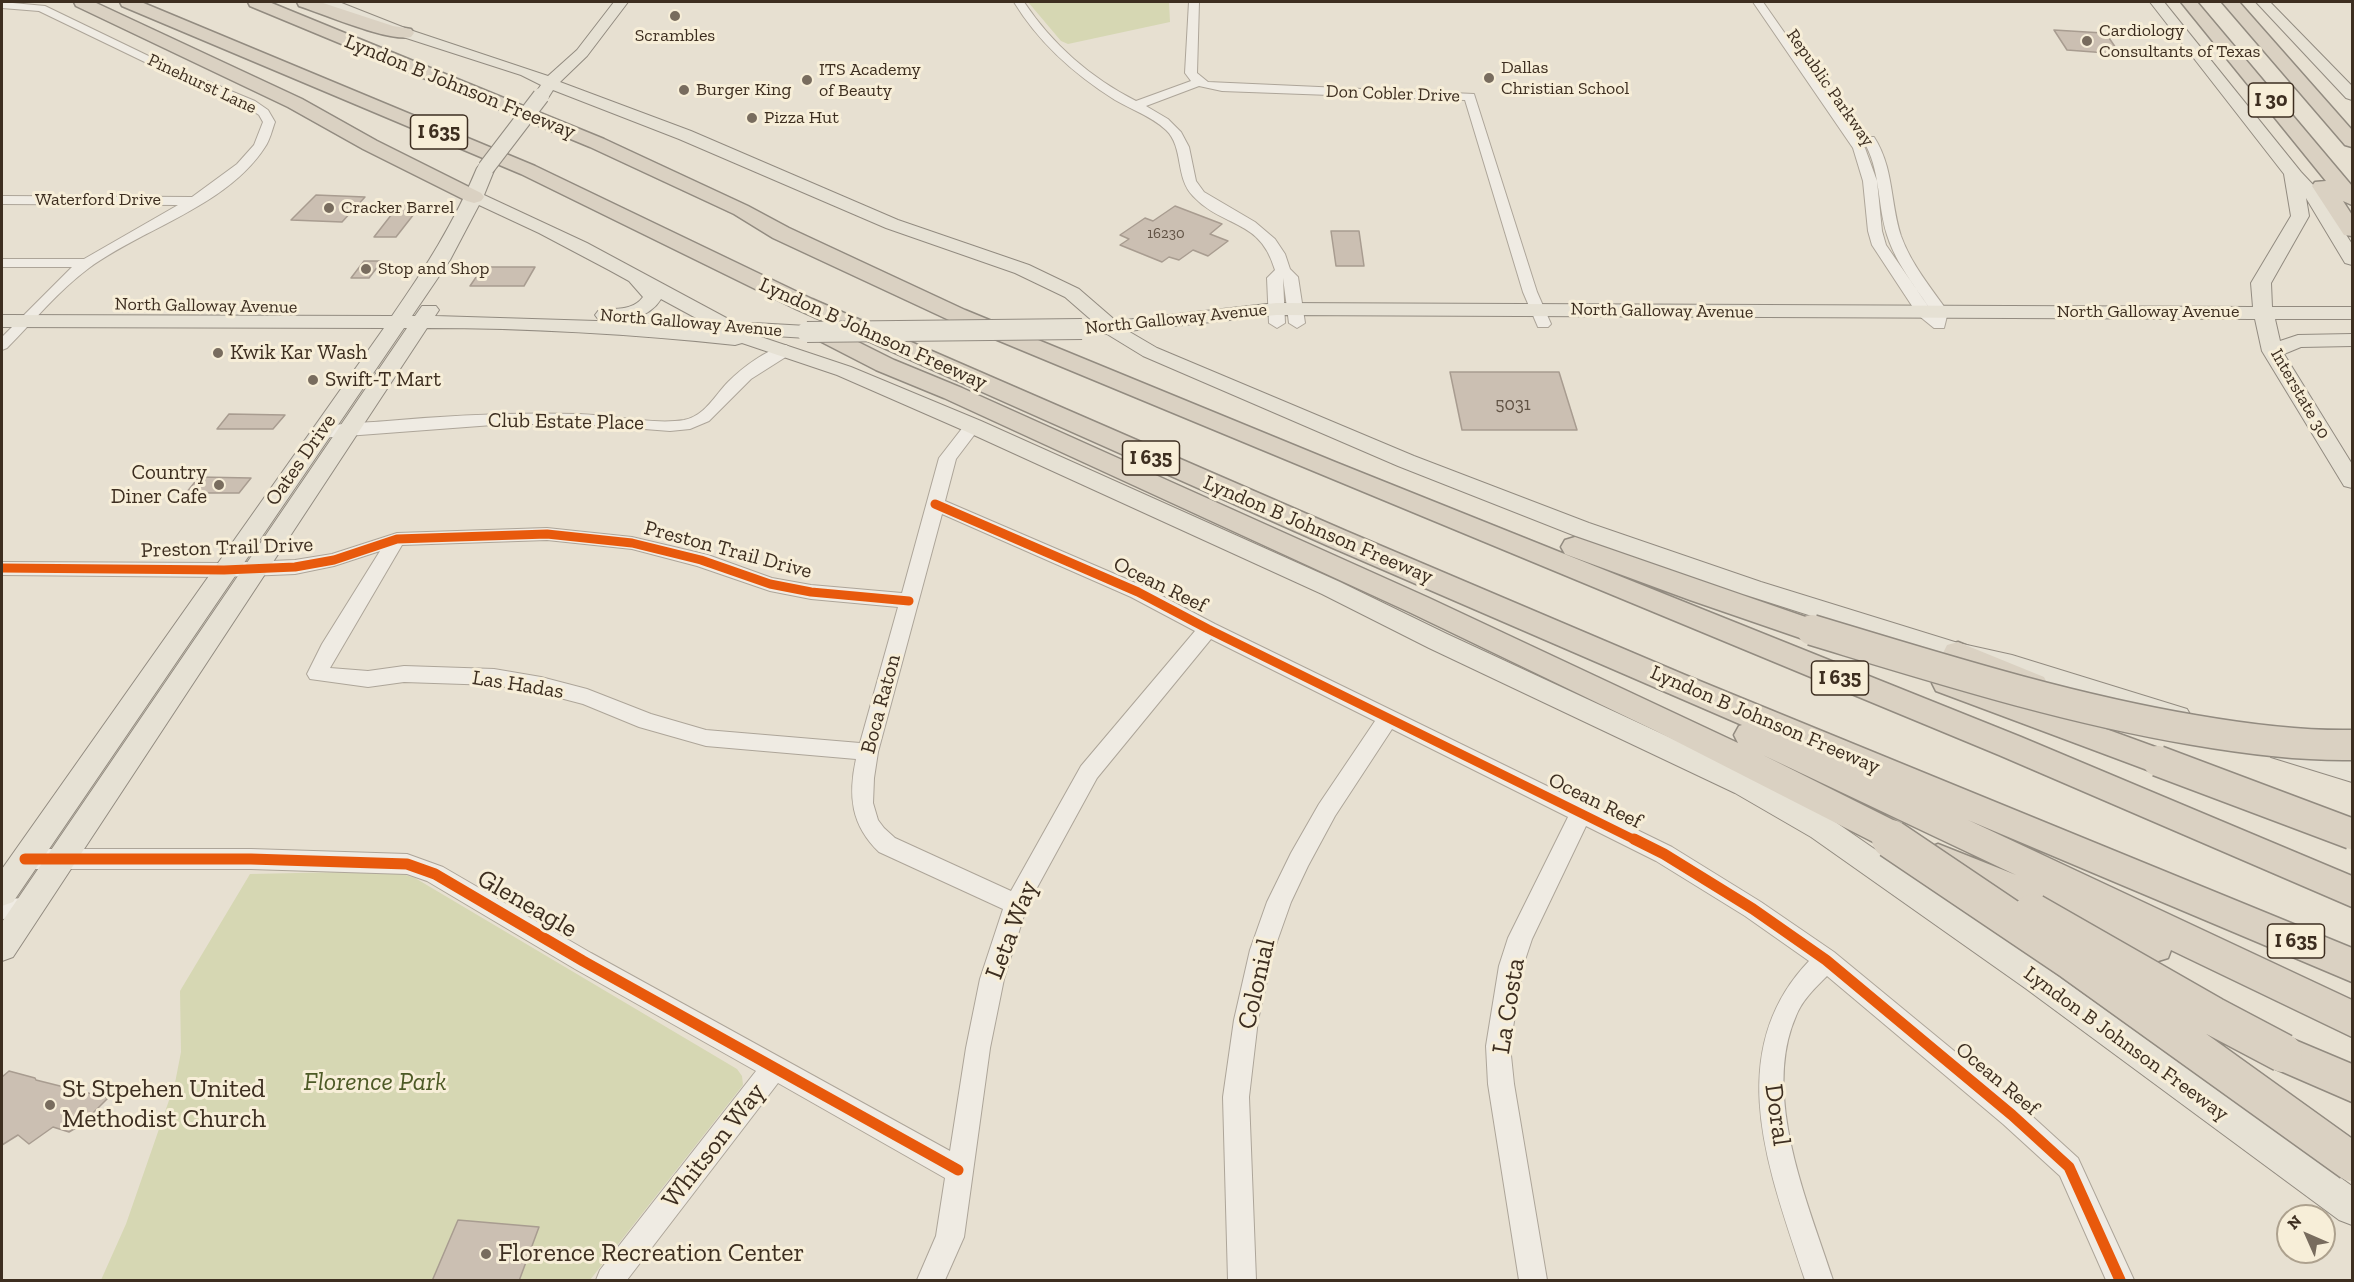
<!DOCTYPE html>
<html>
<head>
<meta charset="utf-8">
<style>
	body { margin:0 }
	#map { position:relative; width:2354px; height:1282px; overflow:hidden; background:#e7e0d1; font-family:"Zilla Slab",serif }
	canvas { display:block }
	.frame { position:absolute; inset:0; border:3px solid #3d2e20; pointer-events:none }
	.north { position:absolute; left:2276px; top:1204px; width:60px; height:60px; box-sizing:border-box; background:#f7eed8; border:2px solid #ada18e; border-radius:50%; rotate:315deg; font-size:16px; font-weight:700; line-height:24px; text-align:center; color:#3d2e20 }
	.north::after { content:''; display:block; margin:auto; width:21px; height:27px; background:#786c5e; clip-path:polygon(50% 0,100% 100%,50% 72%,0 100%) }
</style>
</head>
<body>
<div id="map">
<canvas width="2354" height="1282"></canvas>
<div class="frame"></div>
<div class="north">N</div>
</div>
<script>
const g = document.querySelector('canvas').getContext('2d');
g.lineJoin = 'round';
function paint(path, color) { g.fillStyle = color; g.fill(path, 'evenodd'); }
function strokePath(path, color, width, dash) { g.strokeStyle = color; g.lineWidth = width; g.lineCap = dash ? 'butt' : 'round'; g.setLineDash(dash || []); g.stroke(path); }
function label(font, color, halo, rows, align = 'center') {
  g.font = font + ' "Zilla Slab",serif'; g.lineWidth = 6; g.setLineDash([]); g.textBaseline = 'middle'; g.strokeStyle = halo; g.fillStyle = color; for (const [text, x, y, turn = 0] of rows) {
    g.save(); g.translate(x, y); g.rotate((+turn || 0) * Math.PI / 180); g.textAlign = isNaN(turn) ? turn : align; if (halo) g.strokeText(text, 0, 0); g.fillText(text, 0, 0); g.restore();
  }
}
paint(new Path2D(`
	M1028,2H1169L1170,22L1068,44L1061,41Z
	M393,871L415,878L737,1069L742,1076L743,1085L590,1280H101L126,1224L175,1083L181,1052L180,991L250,874Z`), '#d6d7b3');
const building = new Path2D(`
	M2054,30L2103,33L2107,35L2120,54L2067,50Z
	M316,195L365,197L342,222L291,220Z
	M399,205H421L396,237H374Z
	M1175,206L1222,224L1210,234L1228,241L1208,256L1193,250L1179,260L1169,257L1162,262L1120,245L1129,239L1120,235L1145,218L1153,221Z
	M1331,231H1359L1364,266H1336Z
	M364,261H382L369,278H351Z
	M483,267H535L524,286H470Z
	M1450,372H1559L1577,430H1462Z
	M229,414L285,415L273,429H217Z
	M199,477L251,478L239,493H186Z
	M9,1071L35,1078L36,1080L108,1098L81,1125L69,1132L53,1127L29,1144L18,1135L2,1145V1077Z
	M458,1220L539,1227L519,1281H432Z`);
paint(building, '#cbbfb2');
strokePath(building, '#a89c90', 1.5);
const minor = new Path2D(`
	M2,2L45,6L161,62L255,101L268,110L275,122C272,130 270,140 265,147C227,206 144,228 89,268C58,291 34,321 7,348L2,350V337L72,267H2V259H84L178,205L2,204V196L192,197L237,164L254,145L263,122L259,115L247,107L153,66L39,11L2,8Z
	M1014,2H1024C1052,44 1091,78 1136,101L1191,81L1185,73L1189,2H1199L1197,73L1208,82L1474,94L1537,292L1551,324L1548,327H1538L1523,292L1465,100L1222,91L1199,86L1146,106L1168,119L1181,132L1189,147L1196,181L1204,192L1255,222L1275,239L1285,254L1290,269L1298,277L1305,323L1297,328L1289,323L1283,278L1285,323L1277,328L1269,323L1267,278L1275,270C1260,218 1224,229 1193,196C1175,178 1184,147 1166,130C1151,116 1132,110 1115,100C1074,74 1039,43 1014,2Z
	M1753,2H1763L1865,148L1877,181L1882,231L1886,245L1932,312C1916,287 1896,264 1887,235C1877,203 1881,170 1863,140L1864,137H1874C1894,168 1890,202 1901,236C1911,264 1931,288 1948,312L1944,328H1934L1918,315L1872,245L1868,231L1863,181L1853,148Z
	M786,345L794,350L792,353L751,379L709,421L690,429L670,431L580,424H506L320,438L314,437L312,433L314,429C337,423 363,423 387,421C451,415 515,412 579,414C611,415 654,425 684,420C705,416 715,395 728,382C743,367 766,350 786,345Z
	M973,421L979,422L981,426L956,459L945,501L1145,587L1215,624L1672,847L1761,902L1834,952L2021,1106L2078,1158L2134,1280H2106L2060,1176L2003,1124L1827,976C1816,987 1802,1000 1796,1016C1761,1095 1808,1203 1833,1280H1805C1771,1175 1720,1054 1809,961L1745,916L1656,861L1586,826L1532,939L1523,966L1510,1046L1514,1084L1547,1280H1519L1488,1084L1486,1046L1499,966L1508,938L1568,817L1392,729L1335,816L1308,866L1291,902L1274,950L1258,1020L1249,1097L1256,1280H1228L1223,1097L1234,1020L1250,950L1267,902L1291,853L1319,804L1375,721L1211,639L1097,778L1027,906L1004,979L990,1048L964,1237L945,1280H917L936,1236L945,1178L778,1083L627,1280H596L600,1270L756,1071L575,969L427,881L407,874L251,869H25L17,866L14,859L17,852L25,849H251L407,854L443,867L591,953L950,1151L966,1048L980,979L1003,909L879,852C851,825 848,796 856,759L706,746L639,727L583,704L541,693L494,685L404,682L368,687L310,679L307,674L322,644L380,551L334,566L295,574L224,577L2,575V562L224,563L295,560L332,554L397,533L547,528L632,537L708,555L772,578L811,585L902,593L939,458L967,422ZM942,514L1131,597L1195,631L1081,766L1011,891L895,838L884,828L878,820L873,803L874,778L878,752ZM547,540L632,549L697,566L770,591L811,599L898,607L860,743L706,730L651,714L587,689L541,677L494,669L404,666L368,671L330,668L402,545Z
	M28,898L36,901L40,908L36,915L28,918L2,919V899Z`);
const major = new Path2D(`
	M321,2H339L410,30L548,76L577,50L614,2H628L587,56L560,82L691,131L898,220L1029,265L1079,289L1116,321L1276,303L2253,307L2251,283L2291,216L2284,174L2150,2H2164L2301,172L2317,189L2352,244V265L2345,263L2306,198L2309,216L2271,283L2272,307H2352V319H2275L2280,341L2298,335L2352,334V346L2301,347L2284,354L2352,464V488L2344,486L2262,351L2255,319L1276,315L1128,331L1157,348L1414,456L1589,523L1761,582L1958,643L2012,655L2187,709L2191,716L2187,723L2178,726L2012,675L1949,660L1743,594L1573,535L1398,466L1143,356L1107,334L1096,332L1093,328L1096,324L1065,297L1015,273L886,228L679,139L553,90L548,98H536L534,95L541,85L521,75L400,36L323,5Z
	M2256,2H2270L2352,86V100L2346,98Z
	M486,163L492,164L495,168L484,195L587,243L745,328L747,325L754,323L807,326L814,328L817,332L814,336L807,338L758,335L761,337L851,367L981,421L1340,582L1447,634L1755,777L1831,819L2047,968L2352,1186V1225L2339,1220L2025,988L1811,837L1735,793L1429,648L1322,594L965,431L837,375L742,343L735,345C632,334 530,328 427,328L13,957L2,961V922L407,328H404L13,902L2,906V869L384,328L2,327V315L392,316C426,267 454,223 477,168L480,164ZM479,205L539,233L609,270L629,281L643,297C632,312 614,307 598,311L595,315L598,319C619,325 649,319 661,299L720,331L629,322L435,316L439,310L436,306H422L415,316H412L450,260Z
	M2281,738L2352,760V782L2271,757L2267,749L2271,741Z`);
const highway = new Path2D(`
	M74,2H94L302,99L377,141L481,193L484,197L481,201L474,203L467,201L363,149L288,107L76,6Z
	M120,2H141L535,166L812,299L1346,531L1685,675L2352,948V982L1968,820L2352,1000V1037L2171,950L2168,958L2155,962L1926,869L1921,859L1926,849L1938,844L2016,875L1763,755L1903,825L1908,835L1903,845L1891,849L1879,845L1654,730L1409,612L944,398L876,370L808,335L804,330L808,325L816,323L824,325L894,360L962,388L1429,598L1738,743L1734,735L1739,726L1742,725L1326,545L796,309L521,174L122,6Z
	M248,2H269L604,139L748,206L789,228L965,310L1335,462L2021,737L2352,876V907L1999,755L949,320L773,238L734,214L590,147L250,6Z
	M297,2H320L393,26L411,29L414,33L411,37C388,42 324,14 299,6Z
	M2181,2H2197L2352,186V205L2343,201L2352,215V236L2344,235L2312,186L2315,182L2326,181Z
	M2222,2H2239L2352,130V147L2345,145Z
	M1575,537L1846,631L1850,639L1846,647L1835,650L1690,600L1565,554L1561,547L1565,540Z
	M1958,642L2044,677L2048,685L2044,693L2033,697L1947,661L1943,653L1947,645Z
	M1947,671L2169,752L2174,761L2169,770L2158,774L1936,691L1932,683L1936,675Z
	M2283,1035L2352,1064V1102L2269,1066L2264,1053L2269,1040Z`);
strokePath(minor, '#ada599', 2);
strokePath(major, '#928b80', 2);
strokePath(highway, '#928b80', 3);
paint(minor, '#efebe3');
paint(major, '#e6e1d4');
paint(highway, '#dad1c2');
const majorBridgeFar1 = new Path2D(`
	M486,168L541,96`);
const majorBridge = new Path2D(`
	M807,332L1082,329`);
const highwayBridgeFar1 = new Path2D(`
	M1812,630C1938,668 2064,708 2194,730C2246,739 2299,746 2352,745
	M2158,761L2352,834
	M1889,838L1893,841`);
const highwayBridge = new Path2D(`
	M1891,839L2072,961L2352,1162
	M2033,913L2213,1016L2283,1053`);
strokePath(majorBridgeFar1, '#928b80', 18, []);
strokePath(majorBridge, '#928b80', 22, []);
strokePath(highwayBridgeFar1, '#928b80', 33, []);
strokePath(highwayBridge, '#928b80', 41, []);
strokePath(majorBridgeFar1, '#e6e1d4', 16);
strokePath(majorBridge, '#e6e1d4', 20);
strokePath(highwayBridgeFar1, '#dad1c2', 30);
strokePath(highwayBridge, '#dad1c2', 38);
strokePath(new Path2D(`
	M935,504L1138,592L1208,629L1637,841
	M2,568L224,570L295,567L334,560L397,539L547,534L632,543L701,560L770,584L811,592L909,601`), '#e8590c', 9);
strokePath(new Path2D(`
	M1634,839L1664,854L1753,909L1826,960L2012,1115L2069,1167L2120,1280
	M25,859H251L407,864L435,874L583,961L958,1170`), '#e8590c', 11);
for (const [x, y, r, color] of [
	[675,16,6,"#786c5e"],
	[2087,41,6,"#786c5e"],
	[1489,78,6,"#786c5e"],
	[807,80,6,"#786c5e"],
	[684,90,6,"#786c5e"],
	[752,118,6,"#786c5e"],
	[329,208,6,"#786c5e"],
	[366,269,6,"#786c5e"],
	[218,353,6,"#786c5e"],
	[313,380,6,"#786c5e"],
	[219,485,6,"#786c5e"],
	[50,1105,6,"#786c5e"],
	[486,1254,6,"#786c5e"]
]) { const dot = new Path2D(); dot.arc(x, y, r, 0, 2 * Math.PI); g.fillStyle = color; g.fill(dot); strokePath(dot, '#f7eed8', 2); }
label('15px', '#605244', null, [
	["16230",1166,234]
]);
label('18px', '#3d2e20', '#f7eed8', [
	["Cardiology",2099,31],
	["Consultants of Texas",2099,52],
	["Scrambles",675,36,"center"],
	["Dallas",1501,68],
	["Christian School",1501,89],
	["ITS Academy",819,70],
	["of Beauty",819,91],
	["Burger King",696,90],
	["Pizza Hut",764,118],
	["Cracker Barrel",341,208],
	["Stop and Shop",378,269]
], 'left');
label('18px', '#3d2e20', '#f7eed8', [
	["Pinehurst Lane",202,84,25],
	["Republic Parkway",1830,88,55],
	["Don Cobler Drive",1393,94,2],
	["Waterford Drive",98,200],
	["North Galloway Avenue",206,306,1],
	["North Galloway Avenue",1662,311,1],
	["North Galloway Avenue",2148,312],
	["North Galloway Avenue",1176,319,-6],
	["North Galloway Avenue",691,323,5],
	["Interstate 30",2300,394,60]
]);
label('18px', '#605244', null, [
	["5031",1513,405]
]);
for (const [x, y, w] of [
	[2271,100,45],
	[439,132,57],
	[1151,458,57],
	[1840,678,57],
	[2296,941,57]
]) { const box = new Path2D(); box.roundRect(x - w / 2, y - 17, w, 34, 4.5); g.fillStyle = '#f7eed8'; g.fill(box); strokePath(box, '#3d2e20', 1.5); }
label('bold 20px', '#3d2e20', null, [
	["I 30",2271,100],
	["I 635",439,132],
	["I 635",1151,458],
	["I 635",1840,678],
	["I 635",2296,941]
]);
label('21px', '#3d2e20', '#f7eed8', [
	["Lyndon B Johnson Freeway",460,87,22],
	["Lyndon B Johnson Freeway",873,334,24],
	["Club Estate Place",566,422,1],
	["Oates Drive",301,460,-55],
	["Lyndon B Johnson Freeway",1318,530,23],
	["Preston Trail Drive",227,548,-2],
	["Preston Trail Drive",728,550,15],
	["Ocean Reef",1160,585,26],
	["Las Hadas",518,685,9],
	["Boca Raton",881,704,-75],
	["Lyndon B Johnson Freeway",1765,720,23],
	["Ocean Reef",1595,801,26],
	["Lyndon B Johnson Freeway",2126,1044,36],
	["Ocean Reef",1997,1079,40]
]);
label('21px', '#3d2e20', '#f7eed8', [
	["Kwik Kar Wash",230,353],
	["Swift-T Mart",325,380],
	["Country",207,473,"right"],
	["Diner Cafe",207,497,"right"]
], 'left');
label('26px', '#3d2e20', '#f7eed8', [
	["Gleneagle",527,904,30],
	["Leta Way",1012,930,-69],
	["Colonial",1257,984,-77],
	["La Costa",1509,1006,-81],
	["Doral",1777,1115,82],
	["Whitson Way",714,1146,-52]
]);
label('italic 26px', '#4d5a26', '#f7eed8', [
	["Florence Park",375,1083]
]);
label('26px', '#3d2e20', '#f7eed8', [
	["St Stpehen United",62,1090],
	["Methodist Church",62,1120],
	["Florence Recreation Center",498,1254]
], 'left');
</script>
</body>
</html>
